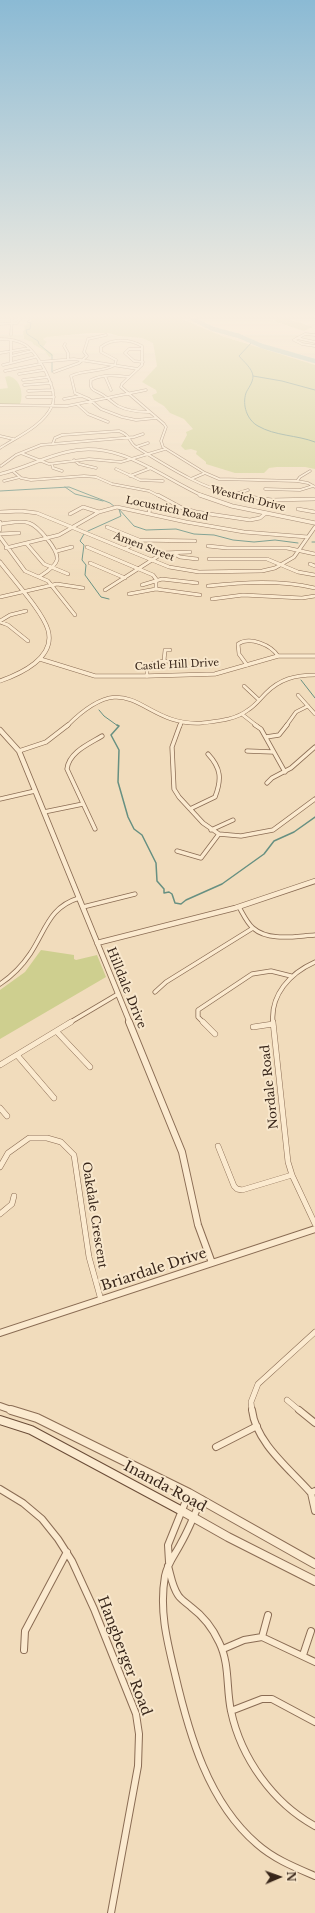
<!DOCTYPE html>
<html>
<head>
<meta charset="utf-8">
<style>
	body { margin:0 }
	#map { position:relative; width:315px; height:1913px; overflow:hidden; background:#f1dcbc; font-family:"Libre Baskerville",serif }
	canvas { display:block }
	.north { position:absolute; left:259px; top:1857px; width:40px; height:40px; -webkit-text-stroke:3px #f8e7cc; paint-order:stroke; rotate:88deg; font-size:11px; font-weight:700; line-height:16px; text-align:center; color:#38261a }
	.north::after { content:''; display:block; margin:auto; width:14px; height:18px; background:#38261a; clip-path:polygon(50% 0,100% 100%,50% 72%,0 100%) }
</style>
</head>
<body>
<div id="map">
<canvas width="315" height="1913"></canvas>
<div class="north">N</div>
</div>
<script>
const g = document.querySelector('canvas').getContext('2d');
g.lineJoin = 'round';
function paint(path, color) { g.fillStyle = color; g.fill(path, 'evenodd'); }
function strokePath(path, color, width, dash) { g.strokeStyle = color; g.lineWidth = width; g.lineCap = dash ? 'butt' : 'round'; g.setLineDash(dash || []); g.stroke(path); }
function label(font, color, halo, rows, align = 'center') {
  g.font = font + ' "Libre Baskerville",serif'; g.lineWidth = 4; g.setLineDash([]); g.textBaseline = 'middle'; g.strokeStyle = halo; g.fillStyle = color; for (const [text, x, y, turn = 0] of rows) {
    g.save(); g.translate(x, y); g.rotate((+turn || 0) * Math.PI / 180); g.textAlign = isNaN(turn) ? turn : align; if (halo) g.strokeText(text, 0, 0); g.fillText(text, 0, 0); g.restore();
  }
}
paint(new Path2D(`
	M31,319H182L222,336L315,365V469L305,467H277L269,468L264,473H235L206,464V462L196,454L197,451L191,449L185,450L181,446L187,435L186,432L193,429L184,419L170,413L164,406L154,400L152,395L157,393L156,390L142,382L157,366L153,343L142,338L118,336L109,333H90L47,337L43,339L47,342L43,347L54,355L49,357L45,351L33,344L32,342L24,339L23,331L25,330L24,326L30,322Z
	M277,319H289L313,327L304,331L273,321Z
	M8,376C20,378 24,394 20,404H0V389L8,388L5,377Z
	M41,950L74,955V959L76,960L97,955L106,977L0,1039V990L25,972Z`), '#cecf8f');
strokePath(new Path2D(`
	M30,319L27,322L31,323L30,329L26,330L27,334L38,341L39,344
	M253,341L239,356C244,362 252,368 253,376C253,383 248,388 246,393C242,405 247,420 258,426C275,436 297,435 315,442
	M40,345L52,355V360
	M52,362V372
	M253,376L282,381L315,390
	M65,487L75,494L103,501
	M0,491L69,487L110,503L115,507
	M118,508L134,526L146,530L176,529L194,534L214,535L233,540L254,542L275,540L298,543
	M88,531L119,517L121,516L119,509
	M84,534L80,541L84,545L82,560L86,565L85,575L101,597L109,599
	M312,542H315
	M301,680L315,698
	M99,710L104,716L118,726`), '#679082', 1);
strokePath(new Path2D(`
	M117,725L119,726L111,735L119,750L118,782L128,817L134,829L142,835L156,863L157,881L164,889V893L169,892L172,894L175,903L181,904L186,900L222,884L264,854L274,841L294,832L315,817`), '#679082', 1.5);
strokePath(new Path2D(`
	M193,319L213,329L239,336L262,346L315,361`), '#a0c2b5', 4.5);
const minorFar4 = new Path2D(`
	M0,324L17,323L20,319
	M11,335L12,319
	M315,335L305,334L294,340L302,344L315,346
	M297,338L315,342
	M0,339C8,339 17,340 24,344C38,352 59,390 52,406C43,426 17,437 0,448
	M11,340V363
	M65,344L64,346L68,353V359
	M142,349H129L125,353L134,361L143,362
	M0,353L29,348
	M11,356L32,351
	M39,362L74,359L138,369
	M3,365L35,357
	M5,371L40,364
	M54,372L79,363L87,356L84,352L88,339L106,335
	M19,374L44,370
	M105,376L111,390
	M129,377C116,375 103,374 91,380C89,391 95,390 103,395C108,398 113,403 118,406C128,411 139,412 149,412
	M23,380L48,377
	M24,385L51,383
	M28,391L53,390
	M27,397H54
	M64,399L80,396
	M77,404L88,414L108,422
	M0,405L67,406L146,390
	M156,418L136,420L122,417L101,409L89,399L75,393L71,376C85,369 101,373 115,365L116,360L101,352V347C112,338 130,339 142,346V365L122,384L121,387L164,424L166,427L161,441L163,447L205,473L219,479L297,481L308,483L315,487
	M0,436L13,439
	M53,443L55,438L62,435L119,431C132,436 128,442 136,447C167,466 202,489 238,496
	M136,447L148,443
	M21,453L49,464L89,459L121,462L165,449
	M74,460L79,464L96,468
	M52,464L53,468L62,471
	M1,466L16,455L41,445L134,437L143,434
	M116,469L140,480L163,481
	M14,472L21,478L31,480L84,476L96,477L112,484L149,491L159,496
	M130,476L151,468
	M191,479L205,473
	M4,481L20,477
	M297,481L300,477L310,471
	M265,489L300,490L313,486
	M232,495L248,490`);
const minorFar3 = new Path2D(`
	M158,495L182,508L196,512L250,520L260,518L266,513
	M233,495L272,500L315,499
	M138,501L150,508L149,513
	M298,509L315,512
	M0,512L21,511L37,513L169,567L199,572L262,571L275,568L294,557L315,527
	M70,514L83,507L99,512
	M0,522V530
	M1,524C10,523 21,520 29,523C38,526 59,550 57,560C55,567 45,573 39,577
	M107,527L139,540
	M0,534L19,533
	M0,537L25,571L48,581L75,615
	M26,543L44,564L68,574
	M208,546L227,548H287L315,554
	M87,547L153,575L156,579V589
	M6,548L59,535L99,512L117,507L186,522L244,532L308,537
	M125,549L139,540L195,541
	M57,551L72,547
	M172,553L180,557L197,559
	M209,559H267L298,572L315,575
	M90,563L125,578
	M310,564L315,566
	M142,585L162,579L197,583
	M208,586C244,582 280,580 315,588
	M105,590L163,553L190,552
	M129,594L156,589L200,595
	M0,597L57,584L83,588
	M212,599L243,595L302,598L315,596
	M0,621L10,615L26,611
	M0,622L8,625L28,641
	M164,661L165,650H170
	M247,665L239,654L238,644C250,636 271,645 278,656
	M147,676V666C157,660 168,661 180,661
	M244,686L259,700
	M298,695L315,714
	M243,715L257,726
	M67,726C132,661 139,727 202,723C218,721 235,720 248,710C255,706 260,699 266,693C280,679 295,675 315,675
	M180,726L181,722
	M286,726L296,712L308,706`);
const minorFar2 = new Path2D(`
	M180,725L172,747L174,789L179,797L203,823L219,834L241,836L273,830L315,799
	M255,725L261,729L285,772
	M266,737L279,735L287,725
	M19,751L46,742L68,725
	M247,751L273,752
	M267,783L272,778L291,768L315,747
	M0,799L35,791
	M190,809L215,797C222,779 221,768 208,754
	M44,812L83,804
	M95,829L67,769C69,752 89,744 102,736
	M211,830L233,820
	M177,851L201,858L219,834
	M83,907L135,894
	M239,907C243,914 247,923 253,928C269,942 296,936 315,935
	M0,984C12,976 22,966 30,954C46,930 49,907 79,898
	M155,992L166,982L253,928
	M69,1023L118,994
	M204,1023L198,1017V1010L252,974L271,971L291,976
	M273,1023C270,995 290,973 315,962`);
const minorFar1 = new Path2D(`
	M203,1022L215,1034
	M273,1022L288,1162L292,1175L315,1224
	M253,1027L273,1024
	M57,1032L90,1067
	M17,1055L54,1098
	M0,1065L71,1022
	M0,1108L7,1116
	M218,1146L234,1186L237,1189L242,1190L292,1175
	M0,1167L8,1153L29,1138H47L61,1142L74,1155L89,1257L101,1300
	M0,1214L12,1204L14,1196
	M287,1400L300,1411
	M252,1411L251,1402L258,1384L315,1332`);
const minor = new Path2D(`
	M252,1410C256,1443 290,1469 311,1493L315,1491
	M299,1410L315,1423
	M216,1447L257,1426
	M0,1489L23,1503L42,1519L58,1539L72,1561L94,1609L136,1714L139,1734L138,1766L111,1913
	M311,1493L315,1511
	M201,1499C195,1514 189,1529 181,1543C175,1555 168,1562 165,1576C159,1610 167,1641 175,1674C189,1734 208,1802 257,1844C274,1859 294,1867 315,1876
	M169,1562L168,1545L189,1493
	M168,1566C171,1576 172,1586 178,1595C181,1600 187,1603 191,1607C203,1616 213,1629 219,1642C230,1664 226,1688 231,1711C241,1758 273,1803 315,1826
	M262,1637L268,1615
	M223,1649L244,1640L262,1637L315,1662
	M24,1650L25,1631L67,1552
	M303,1655L311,1631
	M231,1711L262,1699H272L315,1722`);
const tertiaryFar4 = new Path2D(`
	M0,474C23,469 44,457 67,452C118,439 159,476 203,496`);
const tertiaryFar3 = new Path2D(`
	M200,495L232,506L315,523
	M0,562C12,578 43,612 48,630C56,658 20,674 0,681
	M40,659L95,676H147L215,674L278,656H315`);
const tertiaryFar2 = new Path2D(`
	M0,730L19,751L130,1023
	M97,943L235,908L315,881`);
const tertiaryFar1 = new Path2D(`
	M129,1022L182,1152L198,1225L212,1263
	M0,1333L315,1229
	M0,1406L14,1411`);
const tertiary = new Path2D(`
	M11,1410L37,1418L189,1493L315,1564
	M182,1511L228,1537L315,1581`);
const secondary = new Path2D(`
	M0,1420L31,1430L182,1511`);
strokePath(minorFar4, '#8a6c54', 3);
strokePath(minorFar3, '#8a6c54', 4);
strokePath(minorFar2, '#8a6c54', 5);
strokePath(minorFar1, '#8a6c54', 6);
strokePath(minor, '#8a6c54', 8);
strokePath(tertiaryFar4, '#8a6c54', 3.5);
strokePath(tertiaryFar3, '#8a6c54', 4.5);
strokePath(tertiaryFar2, '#8a6c54', 6);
strokePath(tertiaryFar1, '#8a6c54', 8);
strokePath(tertiary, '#8a6c54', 10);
strokePath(secondary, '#6b4d38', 10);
strokePath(minorFar4, '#fbeacf', 2);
strokePath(minorFar3, '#fbeacf', 3);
strokePath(minorFar2, '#fbeacf', 3.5);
strokePath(minorFar1, '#fbeacf', 5);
strokePath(minor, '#fbeacf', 6);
strokePath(tertiaryFar4, '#fbeacf', 2.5);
strokePath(tertiaryFar3, '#fbeacf', 3.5);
strokePath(tertiaryFar2, '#fbeacf', 4.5);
strokePath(tertiaryFar1, '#fbeacf', 6);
strokePath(tertiary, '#fbeacf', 8);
strokePath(secondary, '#fbeacf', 8);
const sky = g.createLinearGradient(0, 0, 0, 587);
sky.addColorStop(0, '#8bbad4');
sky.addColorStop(0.54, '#f9efe1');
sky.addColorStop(1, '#f9efe100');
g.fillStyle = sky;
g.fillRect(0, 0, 315, 587);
label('10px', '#38261a', '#f8e7cc', [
	["Westrich Drive",248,499,14],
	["Locustrich Road",167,509,12],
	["Amen Street",144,547,21],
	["Castle Hill Drive",177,665,-3]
]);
label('12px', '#38261a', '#f8e7cc', [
	["Hilldale Drive",126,988,68],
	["Nordale Road",270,1087,-96],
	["Oakdale Crescent",94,1215,81]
]);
label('14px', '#38261a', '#f8e7cc', [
	["Briardale Drive",154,1270,-18],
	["Inanda Road",165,1487,28],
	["Hangberger Road",124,1656,69]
]);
</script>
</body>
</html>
